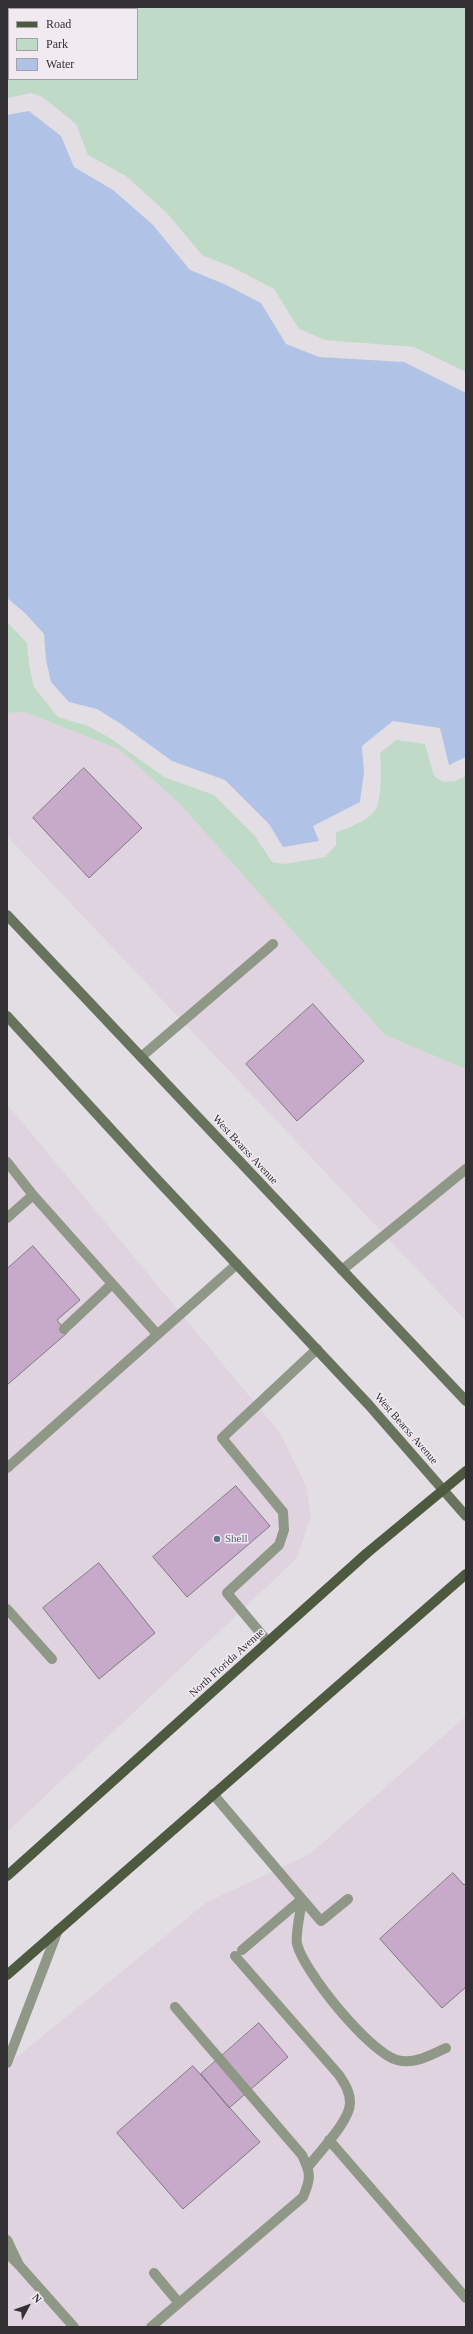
<!DOCTYPE html>
<html>
<head>
<meta charset="utf-8">
<style>
	body { margin:0 }
	#map { position:relative; width:473px; height:2334px; overflow:hidden; background:#e3dee4; font-family:Georgia,serif }
	canvas { display:block }
	.frame { position:absolute; inset:0; border:8px solid #323032; pointer-events:none }
	.legend { position:absolute; left:8px; top:8px; width:130px; height:72px; box-sizing:border-box; background:#f1ebf1; border:1px solid #a5a0a5; margin:0; padding:5px 7px; list-style:none; font-size:12px; color:#323032 }
	.legend li { display:flex; align-items:center; gap:8px; height:20px }
	.legend b { width:20px; border:1px solid #a5a0a5 }
	.north { position:absolute; left:8px; top:2286px; width:40px; height:40px; -webkit-text-stroke:3px #f1ebf1; paint-order:stroke; rotate:49deg; font-size:11px; font-weight:700; line-height:16px; text-align:center; color:#323032 }
	.north::after { content:''; display:block; margin:auto; width:14px; height:18px; background:#323032; clip-path:polygon(50% 0,100% 100%,50% 72%,0 100%) }
</style>
</head>
<body>
<div id="map">
<canvas width="473" height="2334"></canvas>
<div class="frame"></div>
<ul class="legend">
<li><b style="height:5px;background:#4d5a3f"></b>Road</li>
<li><b style="height:11px;background:#bfdbc7"></b>Park</li>
<li><b style="height:11px;background:#b0c2e6"></b>Water</li>
</ul>
<div class="north">N</div>
</div>
<script>
const g = document.querySelector('canvas').getContext('2d');
g.lineJoin = 'round';
function paint(path, color) { g.fillStyle = color; g.fill(path, 'evenodd'); }
function strokePath(path, color, width, dash) { g.strokeStyle = color; g.lineWidth = width; g.lineCap = dash ? 'butt' : 'round'; g.setLineDash(dash || []); g.stroke(path); }
function label(font, color, halo, rows, align = 'center') {
  g.font = font + ' Georgia,serif'; g.lineWidth = 3; g.setLineDash([]); g.textBaseline = 'middle'; g.strokeStyle = halo; g.fillStyle = color; for (const [text, x, y, turn = 0] of rows) {
    g.save(); g.translate(x, y); g.rotate((+turn || 0) * Math.PI / 180); g.textAlign = isNaN(turn) ? turn : align; if (halo) g.strokeText(text, 0, 0); g.fillText(text, 0, 0); g.restore();
  }
}
paint(new Path2D(`
	M24,712L119,749L180,804L385,1035L466,1069V1321L7,836V713Z
	M7,1104L280,1433L306,1486L311,1516L297,1558L7,1832Z
	M466,1716V2327H7V2065L207,1902L310,1854Z`), '#ded3df');
paint(new Path2D(`
	M7,7H466V372L414,347L325,340L299,329L274,289L234,268L202,255L167,213L126,176L88,155L76,124L60,111L41,96L31,93L7,98ZM9,9H137V79H9Z
	M7,622L27,643L29,665L34,687L58,717L88,726L110,738L164,777L214,795L255,836L272,862L284,864L325,857L336,845V833C348,827 369,821 376,809C382,799 381,765 380,753L396,740L425,744L434,776L443,782L455,781L466,776V1069L385,1035L180,804L119,749L24,712L7,713Z`), '#bfdbc7');
paint(new Path2D(`
	M29,111L61,136L74,167L113,190L153,225L190,270L224,284L261,303L286,344L319,357L404,362L466,393V757L449,765L440,728L393,721L362,746L364,772L360,802L313,826L319,841L283,847L269,824L225,780L172,761L121,724L97,709L69,702L51,682L46,660L44,634L25,613L7,598V115Z`), '#b0c2e6');
const building = new Path2D(`
	M84,768L142,828L89,878L33,818Z
	M313,1004L364,1061L297,1121L246,1064Z
	M33,1246L80,1300L57,1320L67,1333L7,1385V1269Z
	M236,1486L270,1526L187,1597L153,1557Z
	M99,1563L155,1633L99,1679L43,1608Z
	M453,1873L464,1885L466,1883V1987L442,2008L380,1939Z
	M259,2023L288,2057L229,2108L201,2074Z
	M193,2066L260,2142L183,2209L117,2133Z`);
paint(building, '#c7aaca');
strokePath(building, '#7f7a80', 1);
strokePath(new Path2D(`
	M141,1057L273,944
	M7,1162L33,1195L157,1334
	M7,1218L33,1195
	M342,1270L466,1169
	M64,1329L112,1284
	M7,1468L237,1264
	M7,1609L52,1659
	M268,1642L227,1593L279,1545L284,1530L283,1512L222,1438L317,1349
	M213,1794L302,1899C301,1910 295,1934 297,1944C304,1972 369,2052 397,2060C414,2065 431,2055 446,2048
	M242,1950L302,1899L321,1921L348,1899
	M235,1956L339,2075C345,2084 350,2092 350,2103C350,2121 319,2152 308,2167
	M175,2007L302,2155C311,2173 311,2179 303,2197L179,2303
	M7,2063L58,1930
	M329,2140L466,2298
	M7,2240L19,2265L7,2253
	M19,2265L74,2327
	M151,2327L179,2303L154,2273`), '#8f9787', 10);
strokePath(new Path2D(`
	M7,915L466,1401
	M7,1016L151,1173L368,1404L466,1516`), '#68735d', 10);
strokePath(new Path2D(`
	M7,1876L367,1553L466,1471
	M7,1975L466,1574`), '#4d5a3f', 10);
for (const [x, y, r, color] of [
	[217,1539,4,"#5c6f8a"]
]) { const dot = new Path2D(); dot.arc(x, y, r, 0, 2 * Math.PI); g.fillStyle = color; g.fill(dot); strokePath(dot, '#f1ebf1', 1.5); }
label('11px', '#323032', '#f1ebf1', [
	["West Bearss Avenue",245,1150,47],
	["West Bearss Avenue",406,1429,49],
	["North Florida Avenue",227,1663,-42]
]);
label('11px', '#4e5e75', '#f1ebf1', [
	["Shell",225,1539]
], 'left');
</script>
</body>
</html>
